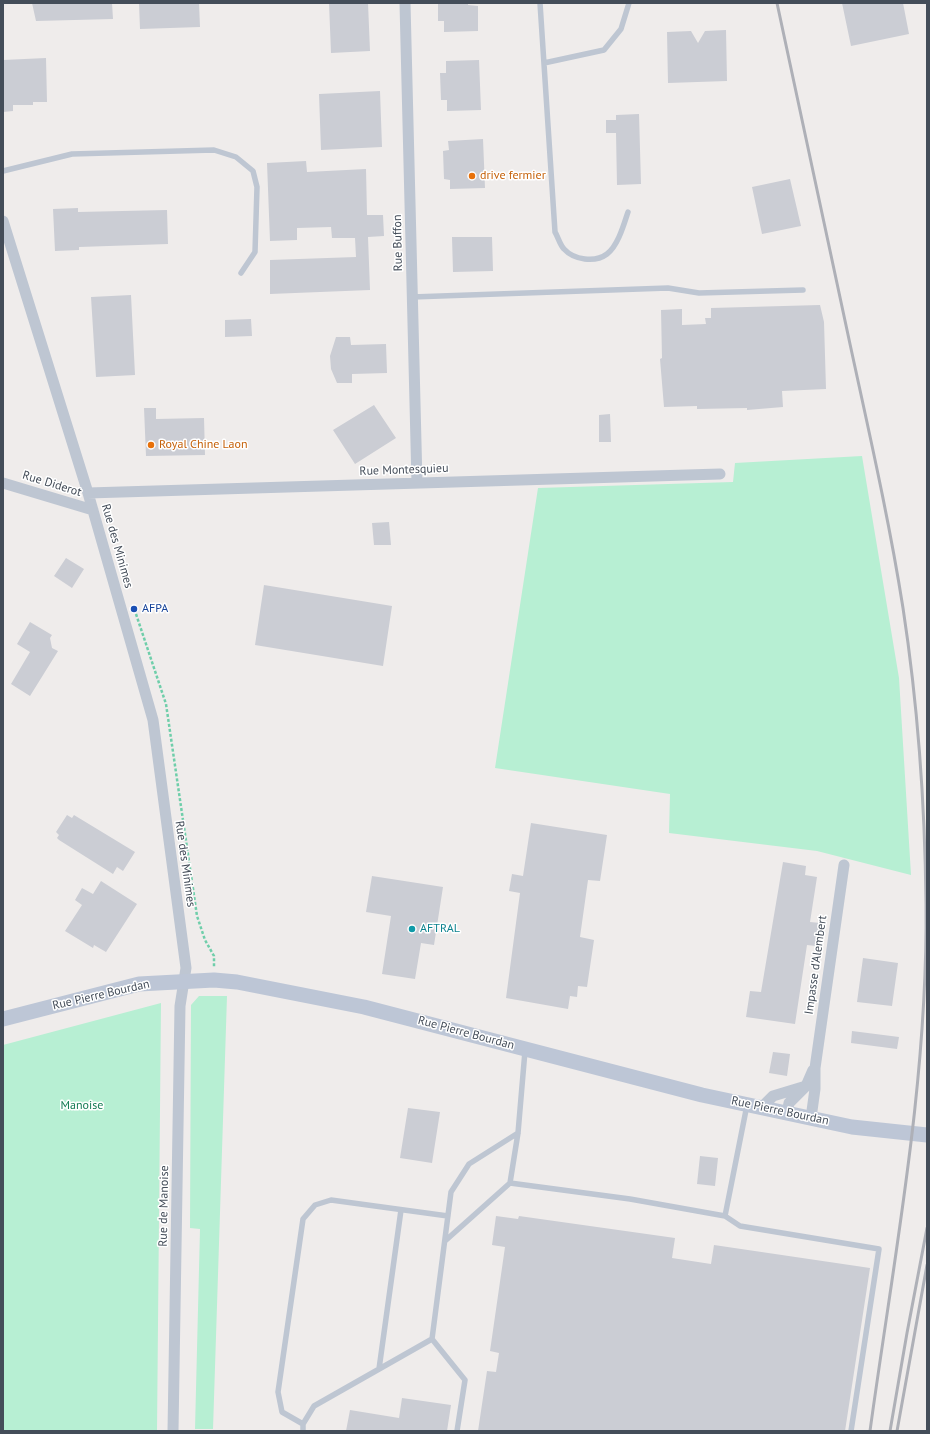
<!DOCTYPE html>
<html>
<head>
<meta charset="utf-8">
<style>
	body { margin:0 }
	#map { position:relative; width:930px; height:1434px; overflow:hidden; background:#efeceb; font-family:"PT Sans",sans-serif }
	canvas { display:block }
	.frame { position:absolute; inset:0; border:4px solid #444d59; pointer-events:none }
</style>
</head>
<body>
<div id="map">
<canvas width="930" height="1434"></canvas>
<div class="frame"></div>
</div>
<script>
const g = document.querySelector('canvas').getContext('2d');
g.lineJoin = 'round';
function paint(path, color) { g.fillStyle = color; g.fill(path, 'evenodd'); }
function strokePath(path, color, width, dash) { g.strokeStyle = color; g.lineWidth = width; g.lineCap = dash ? 'butt' : 'round'; g.setLineDash(dash || []); g.stroke(path); }
function label(font, color, halo, rows, align = 'center') {
  g.font = font + ' "PT Sans",sans-serif'; g.lineWidth = 3; g.setLineDash([]); g.textBaseline = 'middle'; g.strokeStyle = halo; g.fillStyle = color; for (const [text, x, y, turn = 0] of rows) {
    g.save(); g.translate(x, y); g.rotate((+turn || 0) * Math.PI / 180); g.textAlign = isNaN(turn) ? turn : align; if (halo) g.strokeText(text, 0, 0); g.fillText(text, 0, 0); g.restore();
  }
}
paint(new Path2D(`
	M862,456L899,678L911,875L817,851L669,833L670,794L495,768L538,488L733,482L735,463Z
	M199,996H227L213,1429H195L200,1229L190,1228L191,1005Z
	M161,1003L157,1431H3V1045Z`), '#b7efd3');
paint(new Path2D(`
	M32,3H112L113,19L36,21Z
	M139,3H199L200,27L140,29Z
	M329,3H368L370,51L331,53Z
	M438,3H468V5L478,6V31L444,32V21H438Z
	M842,3H903L909,34L851,46Z
	M726,30L727,81L668,83L667,32L691,31L698,43L705,31Z
	M46,58L47,102H33V105H13V111L3,112V60Z
	M479,60L481,110L447,111V100H441L440,73H446V61Z
	M380,91L382,147L321,150L319,94Z
	M639,114L641,184L617,185L616,133H606V120H616V115Z
	M483,139L485,188L450,189V180L444,179L443,151L449,150L448,141Z
	M306,161L307,172L366,169L367,215H383L384,236L368,237L370,290L270,294V260L356,257L355,238H332L331,227L297,228V240L270,241L267,163Z
	M790,179L801,226L762,234L752,187Z
	M78,208V212L167,210L168,244L79,247V250L55,251L53,209Z
	M452,237H492L493,271L453,272Z
	M131,295L135,375L96,377L91,297Z
	M820,305L824,322L826,389L782,391L783,407L747,410V408L697,409V406L664,407L660,359L662,358L661,310L682,309V325L706,324L705,318H711V308Z
	M251,319L252,336L225,337V320Z
	M336,337H350L351,345L386,344L387,373L352,374V383H337L331,369L330,356Z
	M374,405L396,438L355,464L333,430Z
	M144,408H156V419L204,418L205,455L146,456Z
	M610,414L611,442H599V415Z
	M389,522L391,545H374L372,523Z
	M66,558L84,569L72,588L54,576Z
	M264,585L392,606L383,666L255,645Z
	M30,622L52,635L50,638L52,648L58,651L30,696L11,684L30,652L17,644Z
	M67,815L72,818L74,815L135,852L123,871L117,867L113,874L59,840L57,838L59,835L56,832Z
	M531,823L607,835L600,881L588,880L580,937L594,940L587,987L578,986L577,997L570,996L568,1009L506,998L520,893L509,891L512,874L523,876Z
	M783,862L806,866L805,875L817,877L810,922L820,923L816,946L807,945L795,1024L746,1017L750,991L761,992Z
	M372,876L443,887L434,945L421,943L415,979L382,974L391,916L366,912Z
	M101,881L137,904L106,952L94,945L93,948L65,931L82,905L75,900L82,888L93,894Z
	M863,958L898,963L892,1006L857,1002Z
	M852,1031L899,1037L897,1049L851,1043Z
	M773,1052L790,1054L787,1076L769,1073Z
	M408,1108L440,1112L432,1163L400,1158Z
	M700,1156L718,1158L715,1186L697,1184Z
	M496,1216L518,1219L519,1216L675,1238L672,1258L711,1264L714,1245L870,1268L845,1431H478L487,1371L496,1372L499,1353L490,1351L505,1247L492,1245Z
	M402,1398L451,1405L447,1431H346L350,1410L399,1418Z`), '#cbcdd4');
strokePath(new Path2D(`
	M136,614L166,704L197,916L205,940L214,956V968`), '#6fceaa', 2.5, [3, 2]);
strokePath(new Path2D(`
	M540,3L555,232C558,237 560,245 564,249C574,260 595,263 607,254C618,246 624,224 628,212
	M544,63L604,50L621,29L629,3
	M3,171L72,154L214,150L236,157L253,171L257,187L255,252L241,273
	M412,297L668,288L699,293L803,290
	M525,1051L518,1133L510,1183L630,1199L725,1216L740,1226L879,1249L851,1431
	M725,1216L747,1105
	M445,1241L510,1183
	M432,1339L465,1380L457,1431
	M379,1369L401,1210
	M303,1424L282,1412L278,1392L303,1219L315,1205L331,1200L448,1216
	M303,1431V1424L314,1406L432,1339L451,1192L469,1164L518,1133`), '#bec6d2', 5.5);
strokePath(new Path2D(`
	M405,3L417,483
	M3,221L88,493L153,720L186,968L180,1006L173,1431
	M3,483L93,510
	M88,493L720,474
	M762,1107L773,1096L806,1086
	M787,1113L789,1103L806,1086L813,1070
	M811,1118L815,1089V1068L844,865`), '#bec6d2', 11);
strokePath(new Path2D(`
	M3,1019L139,984L214,980L237,982L364,1007L702,1095L852,1127L927,1135`), '#bdc6d6', 15);
strokePath(new Path2D(`
	M777,3C801,117 826,230 850,344C869,432 889,519 903,608C918,706 925,805 926,904C928,1082 894,1256 870,1431
	M890,1431L907,1333L927,1228
	M897,1431L927,1265`), '#aeb0b7', 3);
for (const [x, y, r, color] of [
	[472,176,4,"#e8710a"],
	[151,445,4,"#e8710a"],
	[134,609,4,"#1a4fb4"],
	[412,929,4,"#0f9aa8"]
]) { const dot = new Path2D(); dot.arc(x, y, r, 0, 2 * Math.PI); g.fillStyle = color; g.fill(dot); strokePath(dot, '#fff', 1.5); }
label('12px', '#c56008', '#fff', [
	["drive fermier",480,176],
	["Royal Chine Laon",159,445]
], 'left');
label('12px', '#444d59', '#fff', [
	["Rue Buffon",398,243,-91],
	["Rue Montesquieu",404,470,-2],
	["Rue Diderot",52,484,17],
	["Rue des Minimes",117,546,74],
	["Rue des Minimes",185,864,82],
	["Impasse d'Alembert",816,965,-82],
	["Rue Pierre Bourdan",101,995,-13],
	["Rue Pierre Bourdan",466,1033,15],
	["Rue Pierre Bourdan",780,1111,12],
	["Rue de Manoise",164,1206,-89]
]);
label('12px', '#164399', '#fff', [
	["AFPA",142,609]
], 'left');
label('12px', '#0d838f', '#fff', [
	["AFTRAL",420,929]
], 'left');
label('12px', '#147b54', '#fff', [
	["Manoise",82,1106]
]);
</script>
</body>
</html>
